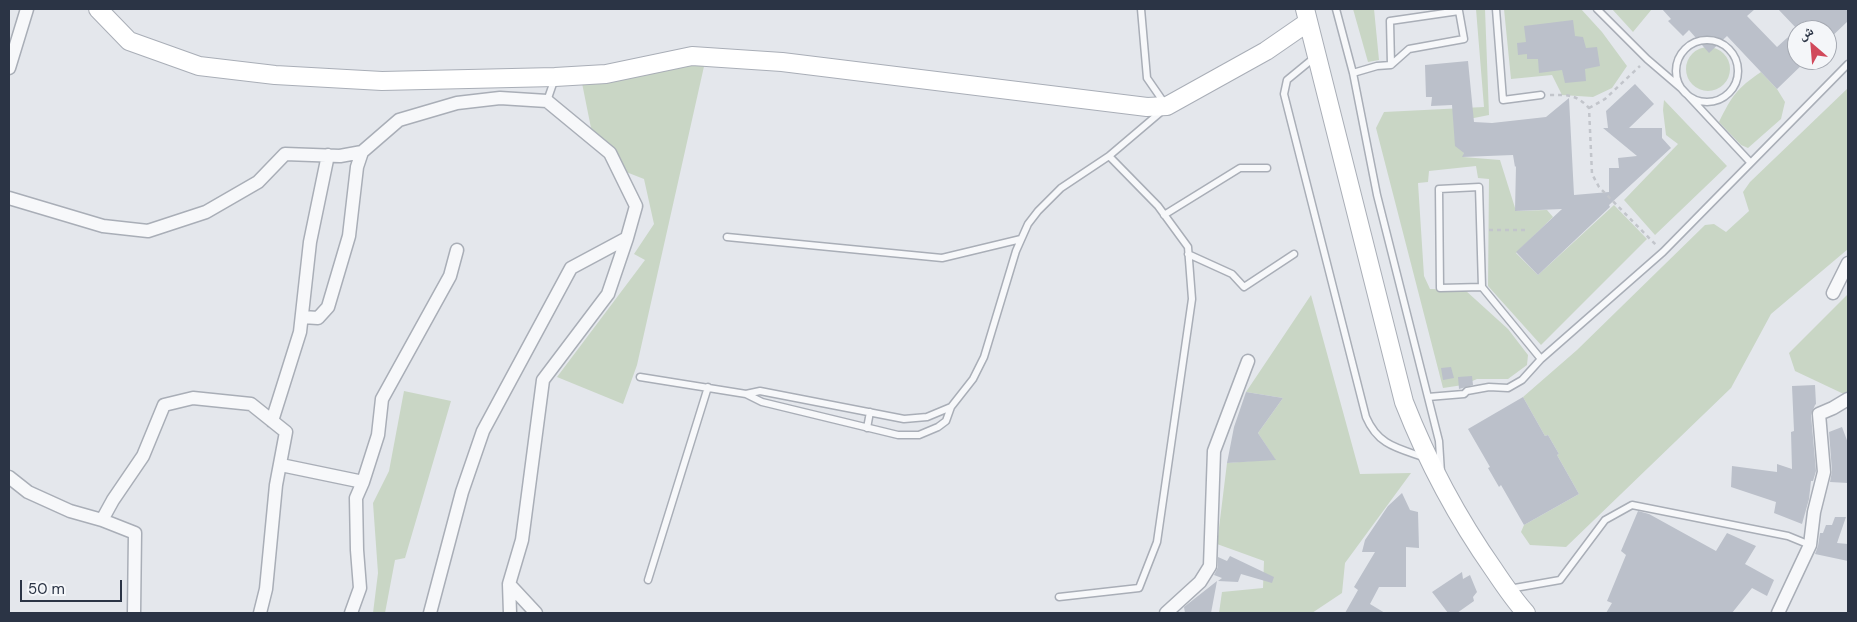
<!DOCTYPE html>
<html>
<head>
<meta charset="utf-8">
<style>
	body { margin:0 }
	#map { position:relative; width:1857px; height:622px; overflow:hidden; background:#e4e7ec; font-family:"DM Sans","Noto Naskh Arabic",sans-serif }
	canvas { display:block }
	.frame { position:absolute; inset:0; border:10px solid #2b3445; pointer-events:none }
	.north { position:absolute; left:1787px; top:20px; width:50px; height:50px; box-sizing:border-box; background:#f4f6f9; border:1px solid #a4a8b1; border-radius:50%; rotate:333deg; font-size:14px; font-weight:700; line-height:20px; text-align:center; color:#2b3445 }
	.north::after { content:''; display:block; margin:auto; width:18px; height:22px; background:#d1495b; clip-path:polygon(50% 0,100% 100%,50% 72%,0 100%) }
	.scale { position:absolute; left:20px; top:580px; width:102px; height:22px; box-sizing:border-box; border:2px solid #2b3445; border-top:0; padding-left:6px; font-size:15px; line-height:18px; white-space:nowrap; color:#2b3445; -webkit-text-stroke:4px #f4f6f9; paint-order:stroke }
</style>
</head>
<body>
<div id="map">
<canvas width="1857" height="622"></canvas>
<div class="frame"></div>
<div class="north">ش</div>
<div class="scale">50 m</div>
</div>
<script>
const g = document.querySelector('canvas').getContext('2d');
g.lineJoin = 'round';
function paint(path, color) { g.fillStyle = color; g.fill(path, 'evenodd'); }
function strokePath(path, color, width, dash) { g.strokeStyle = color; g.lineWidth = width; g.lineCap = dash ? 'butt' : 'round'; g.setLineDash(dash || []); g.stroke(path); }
paint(new Path2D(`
	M1353,9H1374L1379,60L1368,62Z
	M1476,9H1485L1489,115L1454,122L1464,153L1463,157L1500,160L1516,211L1547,210L1553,217L1516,253L1538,275L1614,205L1647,239L1541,345L1488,286L1489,179L1478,178L1476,166L1429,171L1428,182L1418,183L1424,276L1430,289L1465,290L1508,329L1528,355L1527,365L1508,379H1477L1463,385L1443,388L1376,128L1384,112L1484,107Z
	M1504,9H1581L1602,32L1627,66L1612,88L1593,97L1562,95L1552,75L1511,79Z
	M1612,9H1652L1633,32Z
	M1686 69a22 22 0 1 1 44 0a22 22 0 1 1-44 0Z
	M707,53L637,365L623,404L557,377L645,260L634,254L654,224L644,179L621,170L591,128L580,73Z
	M1761,72L1777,89L1785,102L1781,119L1748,148L1741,145L1719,122C1732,96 1736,89 1761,72Z
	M1848,88V249L1771,314L1731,388L1566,547L1530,545L1521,532L1524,525L1579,494L1557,455L1559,454L1548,435L1545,436L1523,397L1577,350L1705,225L1714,224L1726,232L1749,211L1743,192L1750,182Z
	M1664,100L1727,166L1655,235L1624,200L1678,144L1666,135L1663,110Z
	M1848,294V396L1795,371L1789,353Z
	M1311,295L1360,474L1411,473L1345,563L1342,593L1312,613H1219L1222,592L1263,588L1264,561L1217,544L1227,463L1275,459L1258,433L1283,398L1246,392Z
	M404,391L451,401L405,558L395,560L385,613H373L378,573L373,503L389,471Z`), '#c9d6c5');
paint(new Path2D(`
	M1662,9H1755L1747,16L1777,47L1797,29L1778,9H1848V21L1827,41V30L1797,29V60H1807L1777,89L1727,36L1709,53L1689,30L1683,36L1668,21L1671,19Z
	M1573,20L1575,36L1583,37L1586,48L1597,47L1600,66L1585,69L1586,81L1565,83L1562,70L1539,73L1538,59H1527V54L1518,55L1517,43L1526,42L1524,26Z
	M1468,61L1474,122L1492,123L1546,117L1569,98L1574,195L1609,192V168H1619L1618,158L1637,156L1603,128H1608L1606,111L1635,84L1654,104L1629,128H1662V138L1671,148L1609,205L1610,207L1538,275L1516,252L1562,209L1515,211L1516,166L1515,167L1513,155L1462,157L1464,153L1455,146L1452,105L1431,106L1432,97H1426L1425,65Z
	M1451,367L1454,378L1443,380L1441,368Z
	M1472,376L1473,385L1459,389L1458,377Z
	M1815,385L1816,404L1815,405L1811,415L1816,471L1813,481H1811L1809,499L1802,524L1774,513L1776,502L1731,487L1732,466L1777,472V464L1792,469L1791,432L1794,431L1792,386Z
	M1246,392L1283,398L1258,433L1276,460L1227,463L1234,427Z
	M1523,397L1545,436L1548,435L1559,454L1557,455L1579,494L1524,525L1501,485L1499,487L1488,468L1490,467L1468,429Z
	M1842,427L1848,443V483L1830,482L1832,471L1829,432Z
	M1402,493L1410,510L1418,512L1419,548L1406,547V587H1379L1370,604L1385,613H1345L1358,590L1354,587L1375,552H1362L1365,540L1388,506Z
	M1638,511L1649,514L1716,551L1727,533L1756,546L1745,564L1774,580L1767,596L1752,588L1732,613H1606L1612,603L1607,601L1626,555L1621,551Z
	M1835,517H1846L1837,543L1848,544V561L1815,554L1818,546L1820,533H1823L1826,525H1832Z
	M1230,556L1274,577L1272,583L1241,574L1238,582L1218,581L1222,578L1214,575L1218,567V557L1227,561Z
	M1462,572L1463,579L1470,575L1477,592L1473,597L1474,601L1457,613H1448L1432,592Z
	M1217,581L1211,613H1185L1184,607Z`), '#bbc0ca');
const lane = new Path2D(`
	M1141,9L1147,78L1165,104
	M1336,9L1353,73L1377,195L1439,441L1441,473
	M1496,9L1503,100L1541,95
	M1597,9L1647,59L1682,89L1750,162
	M1676 71a31 31 0 1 1 62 0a31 31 0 1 1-62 0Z
	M1315,57L1287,80L1284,94L1366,417C1378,445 1397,448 1423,457
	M1353,73L1377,66L1391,65L1409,49L1464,39L1459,11L1390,21L1391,65
	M547,101L555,78
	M1164,215L1240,168H1267
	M727,237L942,258L1021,239
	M1188,254L1232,274L1244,287L1294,254
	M1482,287L1440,288L1439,189L1479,187L1482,287L1541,359
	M640,377L746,394L762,402L898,435H919L938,427L946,421L951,407L973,379L984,357L1016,251L1028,224L1038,211L1061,188L1109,156L1162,111
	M746,394L760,391L904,419L927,417L951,407
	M1428,397L1464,394L1467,391L1489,387L1508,388L1522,380L1541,359L1663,252L1848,64
	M867,428L870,412
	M648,580L708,387
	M1509,589L1560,580L1605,520L1632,505L1788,536L1810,545
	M1059,597L1139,588L1157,542L1192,299L1188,247L1158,206L1109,156`);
const street = new Path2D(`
	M9,68L27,9
	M9,198L103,226L148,231L206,212L258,182L285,154L340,156L362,152L399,120L457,103L500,98L547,101L610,153L636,206L627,238L571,268L483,431L462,492L430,613
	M1833,293L1848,263
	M302,317L318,318L328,307L349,236L357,167L362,152
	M272,421L300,332L310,242L328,155
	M281,465L363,482
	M9,477L28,492L70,511L102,520L135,533L134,613
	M102,520L113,500L143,456L164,405L193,398L251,404L286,432L276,485L266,589L260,613
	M509,584L522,540L543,380L608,294L627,238
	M351,613L360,588L357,550L356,498L363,482L378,435L382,399L450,276L457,250
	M510,613L509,584L536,613
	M1166,613L1200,582L1210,566L1214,451L1248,361
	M1778,613L1810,545L1814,512L1824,472L1819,414L1833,408L1848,399`);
const secondary = new Path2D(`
	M98,9L129,41L199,66L275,75L382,81L555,77L606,74L692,56L782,62L1147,107L1167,106L1266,51L1308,22
	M1305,9L1404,402C1428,463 1456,516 1494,570C1504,585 1514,600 1526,613`);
strokePath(lane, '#a9aeb7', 9);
strokePath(street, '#a9aeb7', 15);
strokePath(secondary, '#a9aeb7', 20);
strokePath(new Path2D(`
	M1550,95C1568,95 1576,94 1589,108L1592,174L1599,187L1657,246
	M1589,108L1605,99L1640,66
	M1489,230H1526`), '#c2c5cb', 2.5, [4, 4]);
strokePath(lane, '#f7f8fa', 6);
strokePath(street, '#f7f8fa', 12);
strokePath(secondary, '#fff', 18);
</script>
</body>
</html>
